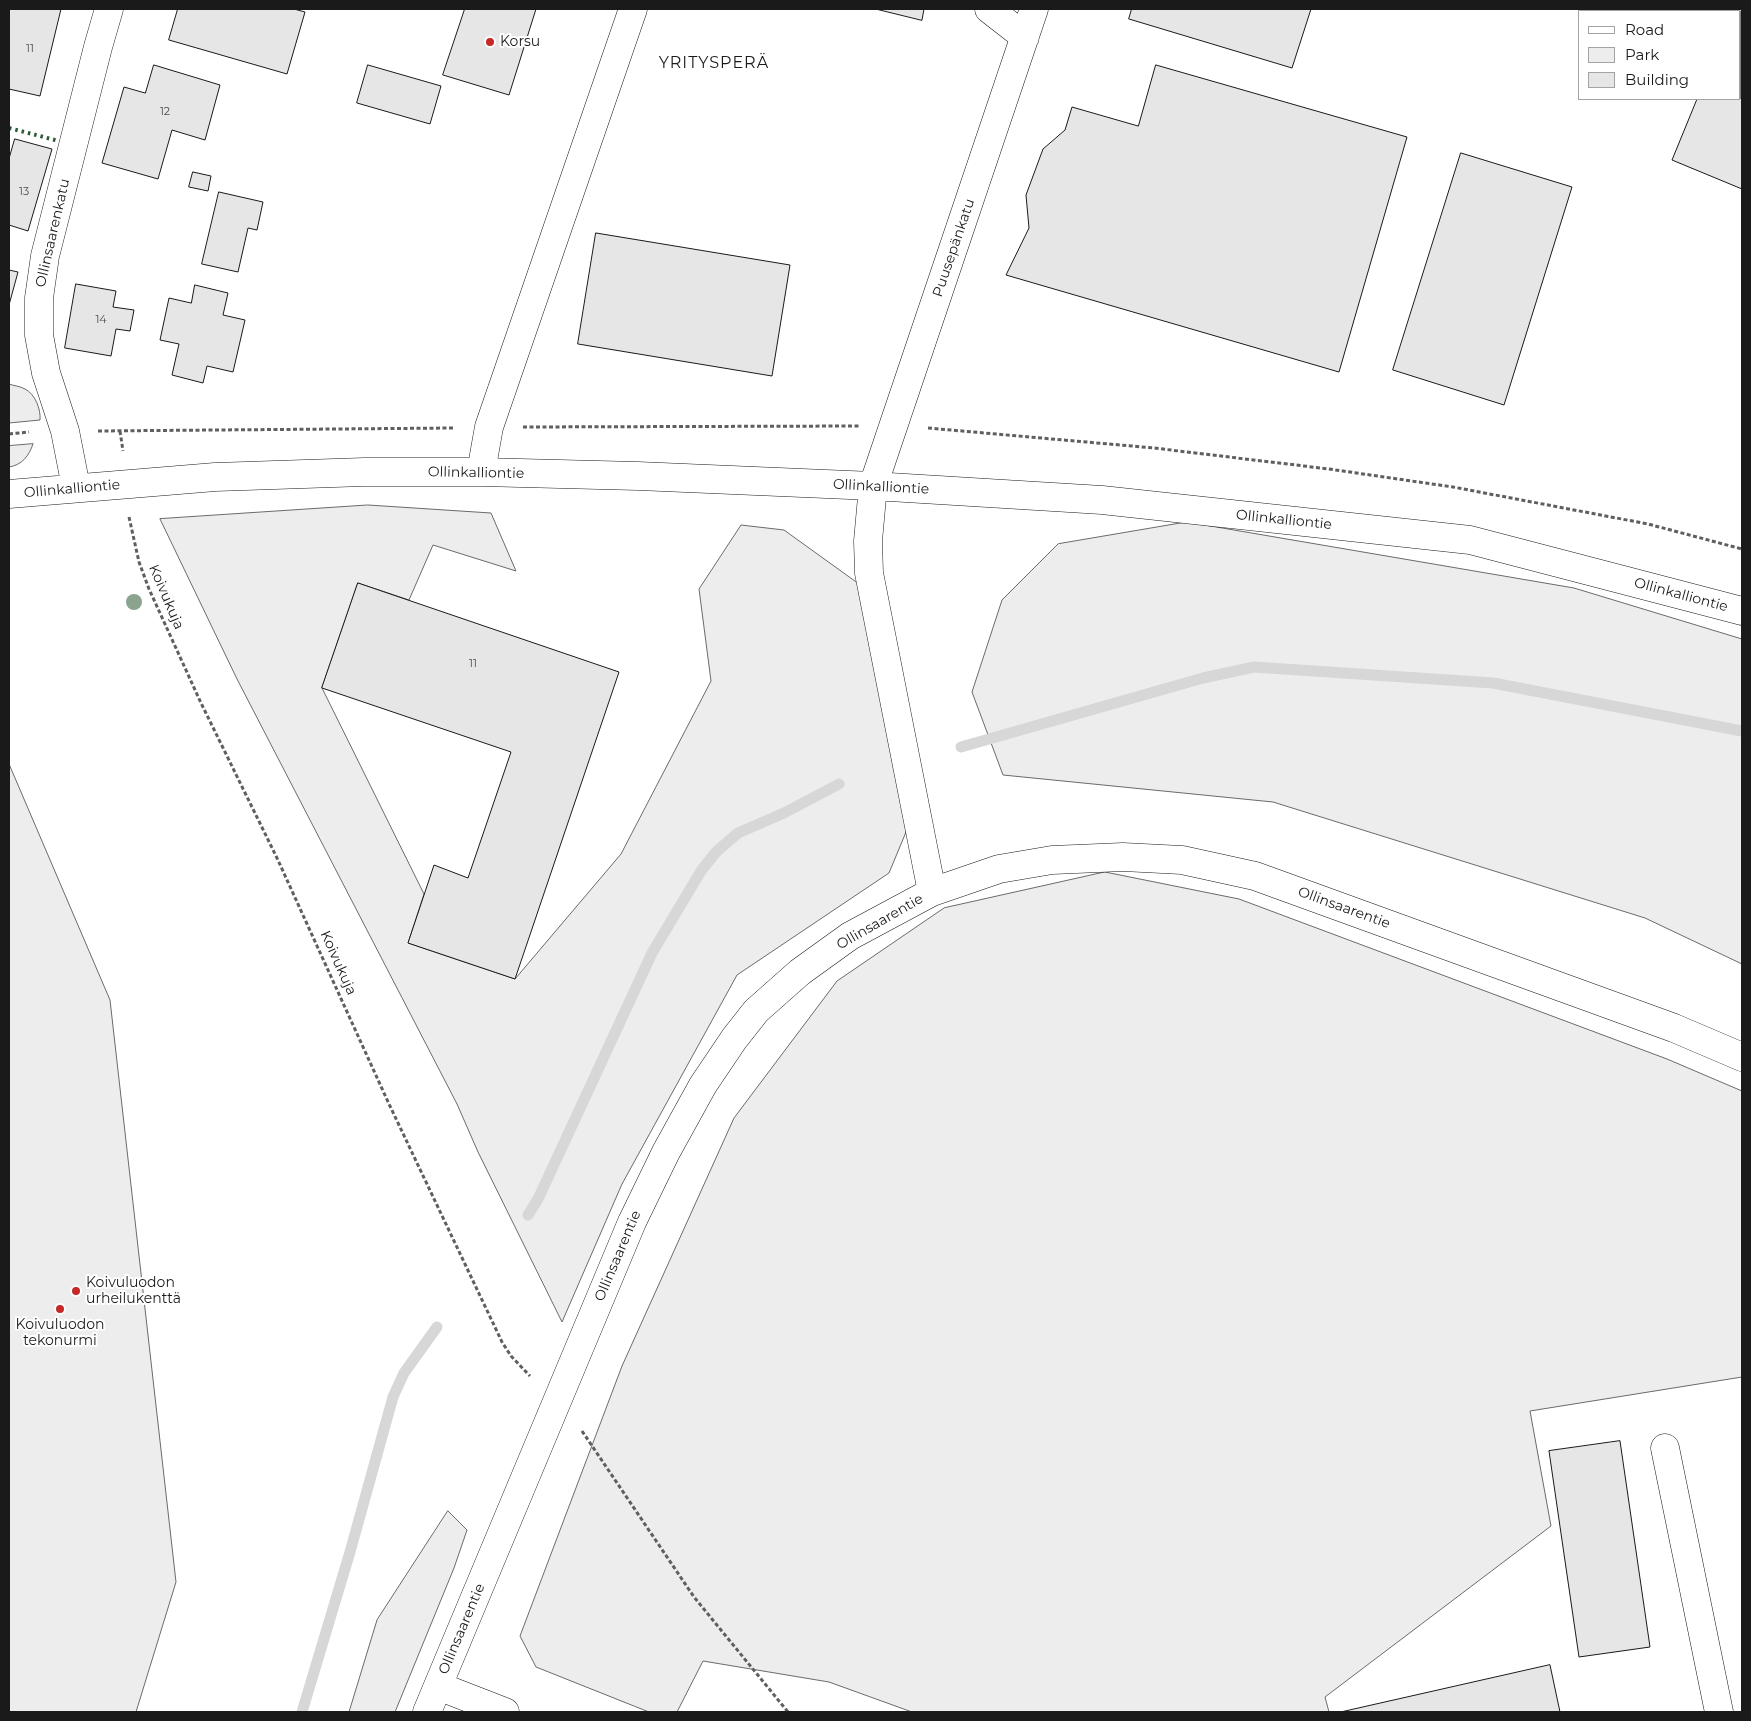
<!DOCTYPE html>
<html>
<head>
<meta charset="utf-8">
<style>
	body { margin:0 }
	#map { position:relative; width:1751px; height:1721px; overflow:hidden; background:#fff; font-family:Montserrat,sans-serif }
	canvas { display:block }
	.frame { position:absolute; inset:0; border:10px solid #1a1a1a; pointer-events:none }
	.legend { position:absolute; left:1578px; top:10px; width:162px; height:90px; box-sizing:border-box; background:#fff; border:1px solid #a3a3a3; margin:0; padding:6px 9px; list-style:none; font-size:15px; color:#1a1a1a }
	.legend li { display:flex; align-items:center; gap:10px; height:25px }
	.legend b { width:25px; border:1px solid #a3a3a3 }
</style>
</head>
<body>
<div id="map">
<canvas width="1751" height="1721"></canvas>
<div class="frame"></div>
<ul class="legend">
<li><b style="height:6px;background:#fff"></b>Road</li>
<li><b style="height:14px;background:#ededed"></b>Park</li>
<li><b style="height:14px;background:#e6e6e6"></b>Building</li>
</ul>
</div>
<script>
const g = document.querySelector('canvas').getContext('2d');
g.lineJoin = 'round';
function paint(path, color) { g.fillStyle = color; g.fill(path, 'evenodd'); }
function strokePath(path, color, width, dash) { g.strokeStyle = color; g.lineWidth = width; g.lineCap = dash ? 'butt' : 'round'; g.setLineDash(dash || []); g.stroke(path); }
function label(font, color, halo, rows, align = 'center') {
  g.font = font + ' Montserrat,sans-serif'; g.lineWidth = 4; g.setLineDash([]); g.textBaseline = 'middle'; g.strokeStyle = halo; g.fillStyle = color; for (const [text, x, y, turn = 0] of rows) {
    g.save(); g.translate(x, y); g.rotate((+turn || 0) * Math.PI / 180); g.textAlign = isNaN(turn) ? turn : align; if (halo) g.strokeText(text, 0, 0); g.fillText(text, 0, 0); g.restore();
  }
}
const green = new Path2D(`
	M9,384C14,386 20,386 25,389C35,394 41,409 40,420L9,423Z
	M33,444C29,456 22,465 9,467V446Z
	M368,505L491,513L516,571L433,545L409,600L358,583L322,688L424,894L408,943L515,979L621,854L711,681L699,589L741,525L784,530L866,589L911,820L889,873L737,975L622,1184L562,1322L478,1152L457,1104L237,679L160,519Z
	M1187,522L1574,588L1742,639V964L1645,918L1273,802L1003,775L972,692L1002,600L1058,544Z
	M9,764L110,1000L176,1582L136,1712H9Z
	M1105,872L1239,899L1667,1059L1742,1091V1377L1530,1411L1551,1526L1325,1697L1329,1712H912L829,1682L703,1661L677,1712H649L536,1667L520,1636L622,1366L734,1118L837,981L944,908Z
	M448,1511L467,1530L454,1568L395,1712H349L377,1620Z`);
paint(green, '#ededed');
strokePath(green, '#6a6a6a', 1);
strokePath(new Path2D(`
	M961,747L1203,678L1254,667L1493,683L1742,731
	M528,1215L538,1199L652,953L701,871L716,852L738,833L784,813L839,784
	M302,1712L350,1552L393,1397L404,1373L437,1327`), '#d7d7d7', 11);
const building = new Path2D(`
	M9,9H61L40,96L9,89Z
	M178,9H294L305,12L287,74L169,40Z
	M465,9H536L509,95L443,75Z
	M876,9H924L922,20Z
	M1132,9H1311L1292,68L1129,19Z
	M1733,9H1742V189L1672,160L1697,99H1740V11H1732Z
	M154,65L220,85L205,140L172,130L158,179L102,163L124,87L145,93Z
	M368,65L441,86L430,124L357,103Z
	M1156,65L1407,137L1339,372L1006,275L1029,228L1026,195L1043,149L1065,130L1072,107L1138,126Z
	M15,139L52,149L28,231L9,225V159Z
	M1461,153L1572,187L1504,405L1393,370Z
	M193,172L211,176L208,191L189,187Z
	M219,192L263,202L257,230L248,228L238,272L202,264Z
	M596,233L790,265L772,376L578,344Z
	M9,270L18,272L9,305Z
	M76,284L116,291L113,307L134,310L130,331L116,329L111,356L65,348Z
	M195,285L228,293L223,315L245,320L233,372L207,366L203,383L172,375L179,344L160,340L169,298L191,303Z
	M358,583L619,672L515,979L408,943L434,865L468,878L511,752L322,688Z
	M1620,1441L1650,1647L1579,1657L1549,1451Z
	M1550,1665L1560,1712H1341Z`);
paint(building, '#e6e6e6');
strokePath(building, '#1a1a1a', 1);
const minor = new Path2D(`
	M989,9L1025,37
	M481,472L489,427L633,9
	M76,487L65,431L46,373L39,335V298L45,256L98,47L109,9
	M9,494L215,477L364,472H481L638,476L873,486L1102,500L1470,540L1742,611
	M932,892L869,573L868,541L873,486L1034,9
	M1665,1448L1719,1712
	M438,1686L505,1712
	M427,1712L632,1222L666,1152L703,1085L734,1039L756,1011L800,972L850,936L932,892L999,869L1052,860L1123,857L1182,860L1255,876L1674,1028L1742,1057`);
strokePath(minor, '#1a1a1a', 29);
strokePath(new Path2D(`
	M523,427L859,426
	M928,428L1154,448L1329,469L1453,487L1648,524L1742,549
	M98,431L454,428
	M120,431L123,451
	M9,434L29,432
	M129,517L139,562L149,589L201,703L277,858L389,1104L502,1342L511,1356L530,1376
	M582,1431L694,1597L788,1712`), '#5f5f5f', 3, [4, 2.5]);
strokePath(minor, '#fff', 28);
strokePath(new Path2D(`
	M9,128L59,141`), '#2b5a34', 4, [2.5, 4]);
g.fillStyle = '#8aa48f';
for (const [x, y] of [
	[134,602]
]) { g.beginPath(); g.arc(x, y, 8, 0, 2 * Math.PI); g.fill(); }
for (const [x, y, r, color] of [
	[490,42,5,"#c62828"],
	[76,1291,5,"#c62828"],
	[60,1309,5,"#c62828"]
]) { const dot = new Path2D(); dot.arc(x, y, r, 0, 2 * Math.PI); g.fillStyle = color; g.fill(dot); strokePath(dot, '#fff', 2); }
label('11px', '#4d4d4d', null, [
	["11",30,49],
	["12",165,112],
	["13",24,192],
	["14",101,320],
	["11",473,664]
]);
label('14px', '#1a1a1a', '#fff', [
	["Korsu",500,42],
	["Koivuluodon",86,1283],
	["urheilukenttä",86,1299],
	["Koivuluodon",60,1325,"center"],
	["tekonurmi",60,1341,"center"]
], 'left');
label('14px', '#1a1a1a', '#fff', [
	["Ollinsaarenkatu",53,233,-77],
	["Puusepänkatu",954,248,-71],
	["Ollinkalliontie",476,473,1],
	["Ollinkalliontie",881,487,3],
	["Ollinkalliontie",72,489,-5],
	["Ollinkalliontie",1284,520,6],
	["Ollinkalliontie",1681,595,15],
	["Koivukuja",166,597,67],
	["Ollinsaarentie",1344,908,20],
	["Ollinsaarentie",880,922,-30],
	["Koivukuja",338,963,66],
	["Ollinsaarentie",618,1256,-67],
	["Ollinsaarentie",462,1629,-67]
]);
g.letterSpacing = '1px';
label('16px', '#1a1a1a', '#fff', [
	["YRITYSPERÄ",714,63]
]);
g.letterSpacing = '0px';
</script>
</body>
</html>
